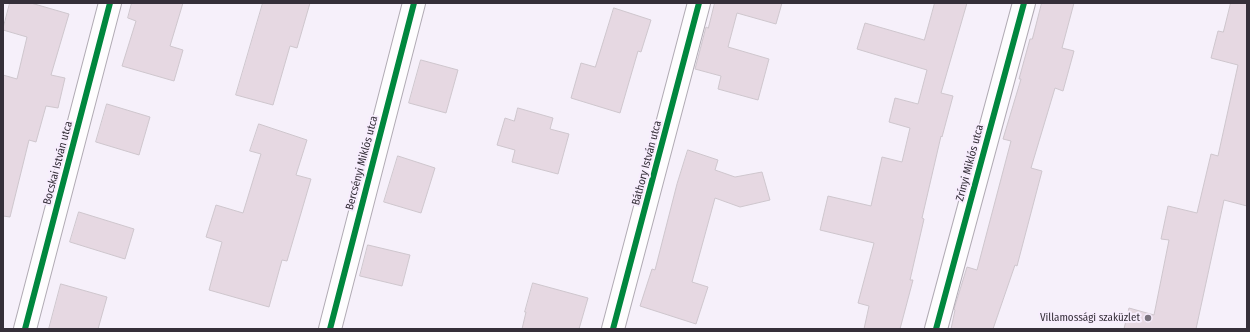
<!DOCTYPE html>
<html>
<head>
<meta charset="utf-8">
<style>
	body { margin:0 }
	#map { position:relative; width:1250px; height:332px; overflow:hidden; background:#f6f0fa; font-family:"Fira Sans Condensed",sans-serif }
	canvas { display:block }
	.frame { position:absolute; inset:0; border:4px solid #352f39; pointer-events:none }
</style>
</head>
<body>
<div id="map">
<canvas width="1250" height="332"></canvas>
<div class="frame"></div>
</div>
<script>
const g = document.querySelector('canvas').getContext('2d');
g.lineJoin = 'round';
function paint(path, color) { g.fillStyle = color; g.fill(path, 'evenodd'); }
function strokePath(path, color, width, dash) { g.strokeStyle = color; g.lineWidth = width; g.lineCap = dash ? 'butt' : 'round'; g.setLineDash(dash || []); g.stroke(path); }
function label(font, color, halo, rows, align = 'center') {
  g.font = font + ' "Fira Sans Condensed",sans-serif'; g.lineWidth = 4; g.setLineDash([]); g.textBaseline = 'middle'; g.strokeStyle = halo; g.fillStyle = color; for (const [text, x, y, turn = 0] of rows) {
    g.save(); g.translate(x, y); g.rotate((+turn || 0) * Math.PI / 180); g.textAlign = isNaN(turn) ? turn : align; if (halo) g.strokeText(text, 0, 0); g.fillText(text, 0, 0); g.restore();
  }
}
const building = new Path2D(`
	M10,3H31L69,14L51,75L65,78L58,108L46,106L36,142L29,140L10,217L3,216V75L17,79L27,37L3,30Z
	M132,3H183L170,46L183,50L174,81L122,66L136,21L128,18Z
	M263,3H310L297,48L290,46L273,105L236,95Z
	M715,3H782L776,24L737,13L728,47L769,59L758,100L718,89L721,76L695,69L706,27L708,28Z
	M935,3H967L941,93L953,96L942,137L941,136L922,218L924,219L910,280H913L900,329H864L869,306L858,303L874,243L820,230L828,196L871,206L882,157L902,162L910,128L889,122L895,98L918,104L927,70L857,49L865,23L924,40Z
	M1042,3H1074L1062,48L1074,51L1063,91L1055,88L1031,168L1042,171L1017,266L1015,265L993,329H951L955,310L954,309L967,267L977,270L1011,141L1003,139L1021,79H1019L1030,39H1032Z
	M1231,3H1247V206L1224,200L1196,329H1124L1129,308L1154,315L1169,240L1161,239L1168,206L1197,213L1211,154L1218,156L1238,65L1211,58L1218,31L1223,32Z
	M614,8L651,20L641,52L638,51L620,113L571,98L581,63L595,67Z
	M421,60L458,70L446,113L409,103Z
	M107,104L150,117L139,155L96,142Z
	M518,108L553,118L550,129L569,134L558,174L512,162L515,150L497,145L505,118L514,121Z
	M259,124L307,140L296,175L311,179L287,261L282,260L269,307L209,290L222,242L206,237L216,205L243,213L261,154L250,151Z
	M688,150L718,160L715,170L735,177L762,172L770,200L740,207L715,198L692,282L708,287L696,324L640,306L652,269L655,270L677,184Z
	M398,156L435,168L421,213L384,202Z
	M79,212L134,229L125,259L70,242Z
	M368,245L410,255L402,286L360,276Z
	M533,283L588,298L579,329H522L526,312H525Z
	M61,284L107,297L98,329H49Z`);
paint(building, '#e6d8e2');
strokePath(building, '#cec6cd', 1);
const minor = new Path2D(`
	M25,329L110,3
	M330,329L414,3
	M613,329L699,3
	M936,329L1024,3`);
strokePath(minor, '#b1abb4', 24);
strokePath(minor, '#fefdfe', 22);
strokePath(new Path2D(`
	M25,329L110,3
	M330,329L414,3
	M613,329L699,3
	M936,329L1024,3`), '#00873e', 6);
for (const [x, y, r, color] of [
	[1148,318,4,"#79737d"]
]) { const dot = new Path2D(); dot.arc(x, y, r, 0, 2 * Math.PI); g.fillStyle = color; g.fill(dot); strokePath(dot, '#f7edfd', 1.5); }
label('11px', '#352f39', '#f7edfd', [
	["Bocskai István utca",58,163,-75],
	["Bercsényi Miklós utca",362,163,-75],
	["Báthory István utca",647,163,-75],
	["Zrínyi Miklós utca",970,163,-75]
]);
label('11px', '#352f39', '#f7edfd', [
	["Villamossági szaküzlet",1140,318]
], 'right');
</script>
</body>
</html>
